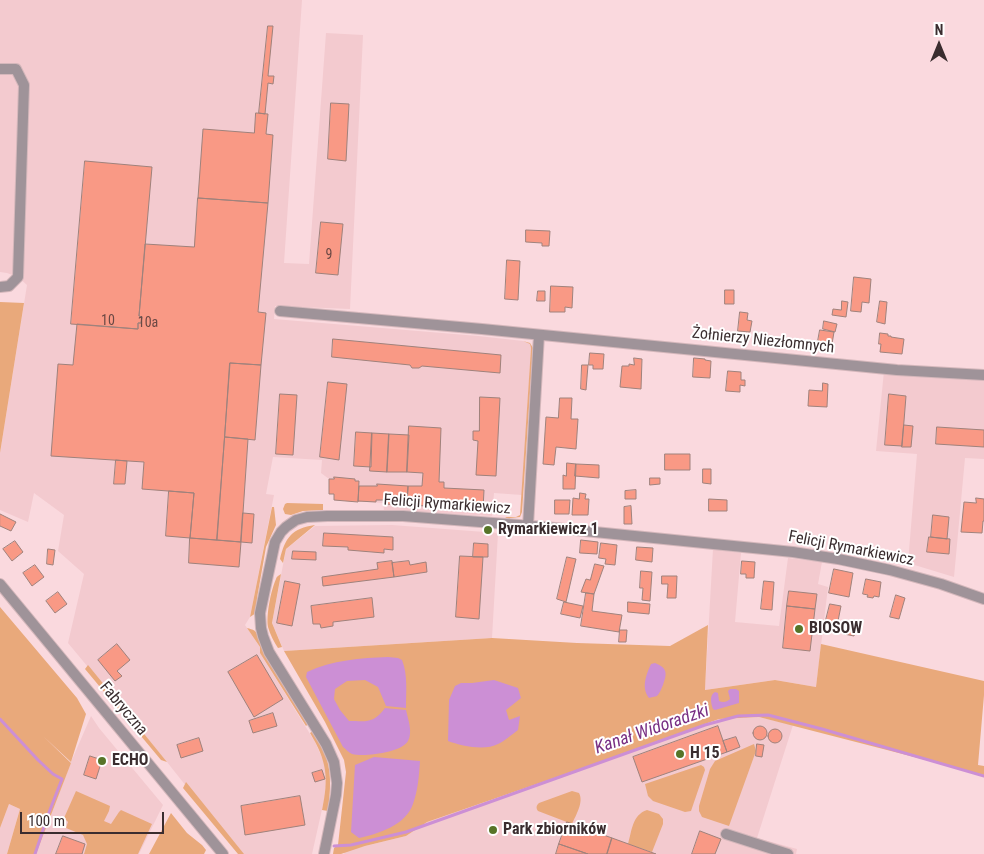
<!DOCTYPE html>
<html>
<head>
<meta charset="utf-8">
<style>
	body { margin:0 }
	#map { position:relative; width:984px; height:854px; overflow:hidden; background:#fad9de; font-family:"Roboto Condensed",sans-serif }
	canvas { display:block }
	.north { position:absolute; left:914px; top:20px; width:50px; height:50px; -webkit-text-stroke:4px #fff; paint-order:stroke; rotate:0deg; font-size:14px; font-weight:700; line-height:20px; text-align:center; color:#3a2d2f }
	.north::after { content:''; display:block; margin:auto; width:18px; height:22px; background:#3a2d2f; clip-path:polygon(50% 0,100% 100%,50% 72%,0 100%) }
	.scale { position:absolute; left:20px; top:812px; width:144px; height:22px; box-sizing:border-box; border:2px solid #3a2d2f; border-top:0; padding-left:6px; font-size:15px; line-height:18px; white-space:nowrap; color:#3a2d2f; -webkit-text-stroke:4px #fff; paint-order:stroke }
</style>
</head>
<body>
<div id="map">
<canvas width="984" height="854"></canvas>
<div class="north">N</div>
<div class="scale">100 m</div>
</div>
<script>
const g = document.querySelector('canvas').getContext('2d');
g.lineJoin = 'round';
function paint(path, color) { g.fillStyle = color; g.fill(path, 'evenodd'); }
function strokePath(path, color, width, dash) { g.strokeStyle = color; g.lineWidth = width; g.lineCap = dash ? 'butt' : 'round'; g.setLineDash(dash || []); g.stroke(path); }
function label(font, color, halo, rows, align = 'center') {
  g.font = font + ' "Roboto Condensed",sans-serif'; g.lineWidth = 4; g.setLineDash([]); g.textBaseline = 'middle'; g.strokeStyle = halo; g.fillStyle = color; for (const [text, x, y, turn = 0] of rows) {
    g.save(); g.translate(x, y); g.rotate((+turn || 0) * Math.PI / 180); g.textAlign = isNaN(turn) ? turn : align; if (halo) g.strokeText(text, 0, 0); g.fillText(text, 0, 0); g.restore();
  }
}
paint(new Path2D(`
	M0,0H302L284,263L309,264L326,33L363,35L350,309L275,306L274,319L478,336L523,341L530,344L531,348L522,495L494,493L492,516L384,510L383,503L334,500V494H329V479L321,473L322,460L273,457L266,494L274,495L250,617L245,625L260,647V653L315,742L324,762L327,777L325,796L312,854H243L209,815L167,762L68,643L84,574L58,551L64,515L34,493L28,522L0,510V453L27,285L18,277L7,273L0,272Z
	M884,371L984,379V459L965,458L954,577L908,563L917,454L876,451Z
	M392,525L498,533L492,638L284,651L272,623L286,549L315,526Z
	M713,549L741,553L735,622L779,626L788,558L822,562L818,584L828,587L816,687L775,680L705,690Z
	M91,716L99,728L163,805L139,854H36L71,762Z
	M759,717L793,725L757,838L797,849L796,854H344L345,851L406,836L426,822L557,777L719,719Z
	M9,804L20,809L7,854H0V828Z`), '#f3cacf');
paint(new Path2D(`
	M0,302L24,303L0,453Z
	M523,341L530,343L533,348L522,512L520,517L510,518V520L505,517H516L520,515L531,348L530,344Z
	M287,503L323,504V510L303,511L291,515L285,514L283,509L285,504Z
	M272,507H274L276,525L266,547L257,598L256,613L250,617Z
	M315,525L286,549L283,563L280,559C285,538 292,528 315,525Z
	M281,574L272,623L282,647L278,648C274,642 270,634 268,627C266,615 271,590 276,579C277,576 278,576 281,574Z
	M0,607L77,698L86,714L71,762L43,736L71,763L36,854H7L20,809L9,804L0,828Z
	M708,625L705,690L775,680L816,687L821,644L984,681V695L978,765L984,766V775L759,717L719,719L557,777L427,822L406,836L365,846L341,854H333L334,848L338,845L346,772L344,760L325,722L284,651L492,638L577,643L670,646Z
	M247,628C250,629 252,629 255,631C258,634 263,650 266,655L309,723L306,726L260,653V647Z
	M88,665L167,762L161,760L85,669Z
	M313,731C332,759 332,779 328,811L322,810C329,778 327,761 310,733Z
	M754,744L756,751L729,826L702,817L699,811V806L710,769L715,761Z
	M701,765L704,767L705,770L691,811L685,812L653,801L648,796L645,784Z
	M186,782L244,854H238L183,788Z
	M76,791L110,806L109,811L104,821L111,824L119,812L121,810L152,824L138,854H84L87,844L83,835L66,828L68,822L64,818Z
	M572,791L579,793C584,802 576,815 572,824L538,811C536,808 536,806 539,803Z
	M647,810L659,814L663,819V824L652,852L628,844C632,831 632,815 647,810Z
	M171,813L187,833L202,845L206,850L204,854H149Z`), '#e9a97b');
paint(new Path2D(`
	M388,657L398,658L402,660C408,675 406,692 406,708L386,706L378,687L365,680L347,681L335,689L334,699L340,710L349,721C367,721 373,724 385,708L406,710C408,719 413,732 408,741C401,753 364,757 352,754C349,753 346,749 343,747L306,677L307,672C332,660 361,658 388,657Z
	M655,663C668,668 667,674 663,685C661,689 660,693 657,696C655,697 651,697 649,698C641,688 646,675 651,664Z
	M494,680L518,688L521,698L506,710L509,720L520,716L518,730C511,735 505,741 498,744C485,751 461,746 448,741L449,700L455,686L461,683H472Z
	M730,689H736L739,691V703L715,710L713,709C711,704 709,695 715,692L718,693L719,701C723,703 727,702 730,699L728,691Z
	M374,757L420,761C419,776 418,790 413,804C406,825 378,834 359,838L351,832L355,765Z`), '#cc8fd5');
strokePath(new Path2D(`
	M0,719L38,760L53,774L62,779L48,815L35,854
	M334,846L351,845L406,832L705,725L738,716L768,715L822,729L984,776`), '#cc8fd5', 3);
const building = new Path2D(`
	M268,26H273L268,76H274L273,84L268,83L265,114L259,113Z
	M331,103L349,104L346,161L328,159Z
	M256,113L268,114L266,134L273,135L268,203L198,198L203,129L254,133Z
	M85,161L152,167L139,316L142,317L141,323H138V329L71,324Z
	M198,198L268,203L258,312L266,313L261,365L230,363L217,540L190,538L194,493L142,489L144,462L51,456L58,364L73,365L77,324L138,329V323H141L142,317L139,316L145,244L194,247Z
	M321,222L343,224L338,275L316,273Z
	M526,230L550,231L549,246H542V243L526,242Z
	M507,260L520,261L518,300L505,299Z
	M854,277L871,279L869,303L862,302L861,312L851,311Z
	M551,286L573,287L572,308L565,307V312H550Z
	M725,290H734V304H725Z
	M538,291H545V301H537Z
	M842,301L848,302L846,317L832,315L833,309L841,310Z
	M880,301L887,302L885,324L877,322Z
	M740,312L748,313L747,320L752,321L750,332L738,331Z
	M824,321L837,324L835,332L823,329Z
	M820,330L834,332L832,344L818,341Z
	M880,333L888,334V336H891V337L904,339L902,354L880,352L881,344H879Z
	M333,339L501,355L500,373L422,366L419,368H412L410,365L332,357Z
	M590,353L604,354L603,369H593V365H589Z
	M634,358L642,359L641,389L620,387L622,366H629V364L634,365Z
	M694,358L705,359V360L711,361L710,378L693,377Z
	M230,363L261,365L255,440L225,437Z
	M582,365H588L586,390L581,389Z
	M728,371L741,372V380H745V386L740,385V392L726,391Z
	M328,382L347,384L339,460L320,457Z
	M823,383L828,384L827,407L808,406L809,390L822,391Z
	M280,394L297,395L293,455L276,454Z
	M889,394L906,396L902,446L885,445Z
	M480,397L500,398L496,476L476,475L478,441L473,440V431H479Z
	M560,398H572L571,419H578L576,449L556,447L554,465L543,464L546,417L558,418Z
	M904,425L913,426L911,447H902Z
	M409,426L441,428L439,482H444V488L484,490L483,509L407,505L408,486H422L423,473L407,472Z
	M937,427L984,430V447L936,444Z
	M356,432L372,433L371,467L354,466Z
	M372,433L389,434L387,472L370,471Z
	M389,434L409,435L407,472H387Z
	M225,437L248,439L241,542L217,540Z
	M665,454H690V470H665Z
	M116,460L127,461L125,484H114Z
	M567,463L576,464L575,489H563V475L566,476Z
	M576,464L599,465V478L575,476Z
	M703,469H711V484L703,483Z
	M334,477L355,479V481H359L358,502L334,500V494H329V479H334Z
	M650,478H660V484L650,485Z
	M377,484L408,486L407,505L384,504L385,500H376V502L358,501L359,486H377Z
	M636,490V499H625V491Z
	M169,491L194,493L190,538L166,536Z
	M580,493L586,494L585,499H589L588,515H572L573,498L579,499Z
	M976,498L984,499V521H983L982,533L961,532L964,502L976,503Z
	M709,499L727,500V511H709Z
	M555,500H570L569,514H555Z
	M631,506L632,524H624V507Z
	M243,513L254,514L252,543L241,542Z
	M0,514L16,522L11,531L0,526Z
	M933,515L949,517L947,539L931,537Z
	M324,533L393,537V550L384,549V553L348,550V547L323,546Z
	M929,537L950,539L949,554L927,552Z
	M190,538L241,542L239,567L189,563Z
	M581,540L598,542L597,554L580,553Z
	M15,541L23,552L12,561L3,549Z
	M474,543L488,544V557H473Z
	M601,543L617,545L615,565L605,564L606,559L599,558Z
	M637,547L653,548L652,562L636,560Z
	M48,549L55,550L53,565L47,564Z
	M293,551L316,552V560L292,559Z
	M460,556L483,557L479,619L456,617Z
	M567,557L576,559L566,602L557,599Z
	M392,561L394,577L323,586L322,577L378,569L377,563Z
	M409,561L410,565L426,562L427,572L394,577L392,563Z
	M742,561L755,562L754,578H746V574H741Z
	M595,564L604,566L594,594L581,592L586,579L590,580Z
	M35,565L44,577L32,586L23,573Z
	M834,569L853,573L849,597L829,593Z
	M641,571L652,572L650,601L642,600L643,588H640Z
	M662,576H677L676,598H667L668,584H662Z
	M866,579L881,582L879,597L874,596L873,598L867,597L868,595L863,594Z
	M285,581L300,584L292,626L277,623Z
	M764,581L774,582L772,610L761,609Z
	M789,591L817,594L815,609L787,606Z
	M58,592L67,604L55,613L46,601Z
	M586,593L594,594L592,611L622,615L619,632L581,626Z
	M896,595L905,598L899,619L890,617Z
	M372,598L374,617L333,622V626L321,628L320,624H313L311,606Z
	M564,602L583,606L580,618L561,614Z
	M628,602L650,604L649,614L628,612Z
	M830,604L841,606L837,626L825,624Z
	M787,606L815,609L810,651L783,648Z
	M846,626L856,628L854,636L844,634Z
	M620,630H627L626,642H619Z
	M117,644L130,660L117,671L122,676L115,681L98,660Z
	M257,655L283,699L254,717L228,672Z
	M273,713L277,726L253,733L249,721Z
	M718,726L727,752L642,782L633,757Z
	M753 733a7 7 0 1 1 14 0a7 7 0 1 1-14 0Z
	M768 736a7 7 0 1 1 14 0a7 7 0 1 1-14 0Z
	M736,737L740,747L727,752L723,741Z
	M199,738L203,751L181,758L177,745Z
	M757,744L764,745L762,757L756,756Z
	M90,756L102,760L96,779L84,775Z
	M322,770L325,779L315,782L312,773Z
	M300,796L305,825L245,835L241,806Z
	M567,822L612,838L607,854H588L559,844Z
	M700,831L721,839L715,854H692Z
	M63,836L85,844L82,854H56Z
	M612,838L656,854H607Z
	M559,844L588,854H556Z`);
paint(building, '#f99985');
strokePath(building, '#9f827c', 1);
const minor = new Path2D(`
	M0,69H16L24,85L18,277L9,286L0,287
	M280,311L482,329L897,370L984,375
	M528,526L539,335
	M0,584L223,854
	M726,834L788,854
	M324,854L336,795L337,783L334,762L326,744L269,652L263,636L261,628L260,613L275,542L281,532L286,527L296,520L307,517L327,516H403L545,527L793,552L838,559L890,570L941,584L984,599`);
strokePath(minor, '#d4b7bb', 12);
strokePath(minor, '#9f9399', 10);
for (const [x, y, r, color] of [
	[488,530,5,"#577428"],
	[799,629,5,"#577428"],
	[680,754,5,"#577428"],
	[102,761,5,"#577428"],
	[493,830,5,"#577428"]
]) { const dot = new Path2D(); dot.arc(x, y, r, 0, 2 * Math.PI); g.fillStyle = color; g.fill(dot); strokePath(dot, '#fff', 2); }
label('14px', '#6a4844', null, [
	["9",329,255],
	["10",108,321],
	["10a",148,323]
]);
label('16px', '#3a2d2f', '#fff', [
	["Żołnierzy Niezłomnych",763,341,6],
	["Felicji Rymarkiewicz",447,505,4],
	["Felicji Rymarkiewicz",851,549,11],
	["Fabryczna",123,709,50]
]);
label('bold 16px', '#3a2d2f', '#fff', [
	["Rymarkiewicz 1",498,530],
	["BIOSOW",809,629],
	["H 15",690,754],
	["ECHO",112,761],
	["Park zbiorników",503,830]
], 'left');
label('italic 18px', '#782f83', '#fff', [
	["Kanał Widoradzki",652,730,-19]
]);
</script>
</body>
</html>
